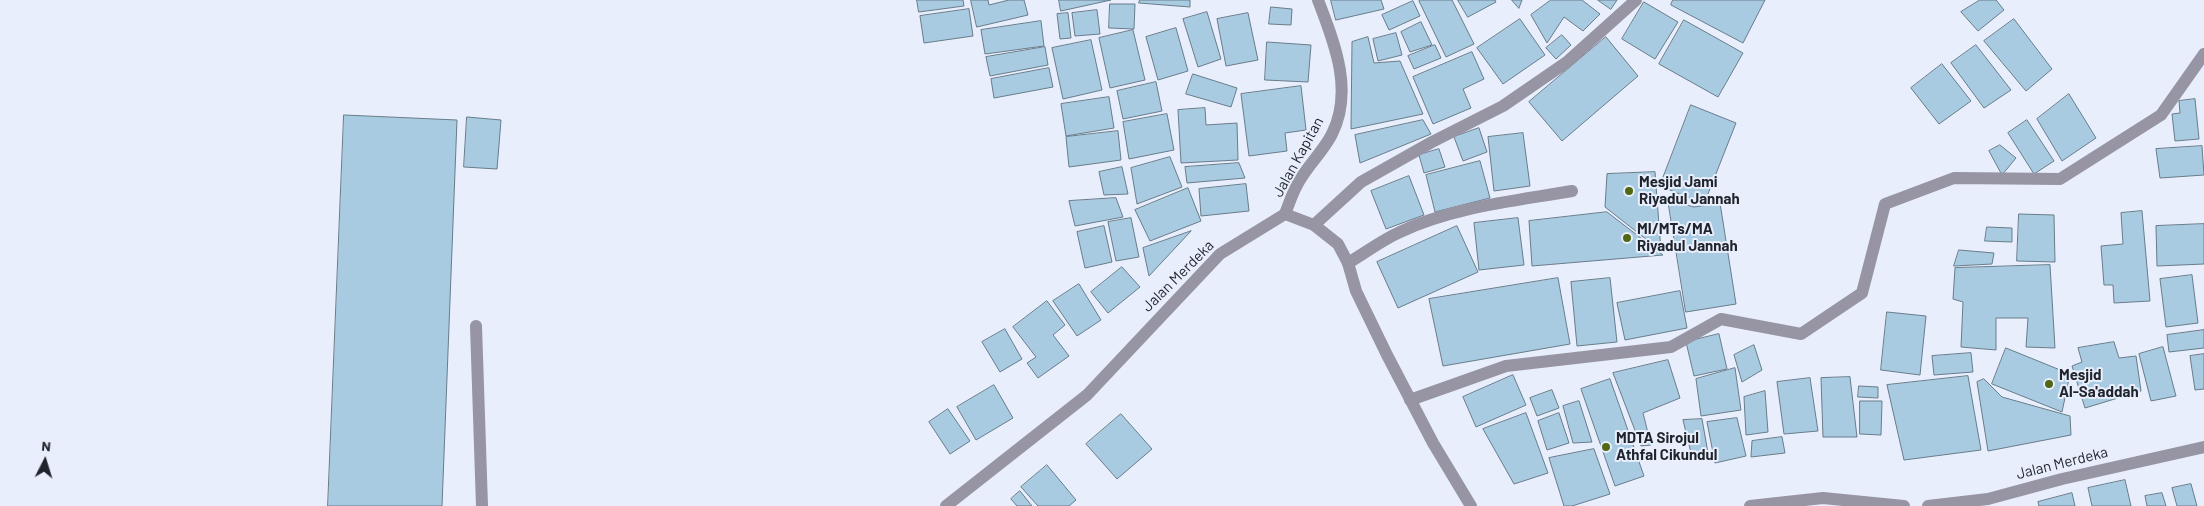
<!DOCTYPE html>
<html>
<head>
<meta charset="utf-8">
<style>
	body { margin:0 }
	#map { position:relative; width:2204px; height:506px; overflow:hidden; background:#e8eefc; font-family:Barlow,sans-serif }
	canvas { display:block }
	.north { position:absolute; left:20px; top:436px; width:50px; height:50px; -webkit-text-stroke:4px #e8eefc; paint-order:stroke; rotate:5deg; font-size:14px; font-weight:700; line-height:20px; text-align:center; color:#1f232b }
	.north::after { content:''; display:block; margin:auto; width:18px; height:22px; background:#1f232b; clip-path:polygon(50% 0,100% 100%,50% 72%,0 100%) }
</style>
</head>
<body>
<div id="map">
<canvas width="2204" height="506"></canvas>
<div class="north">N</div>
</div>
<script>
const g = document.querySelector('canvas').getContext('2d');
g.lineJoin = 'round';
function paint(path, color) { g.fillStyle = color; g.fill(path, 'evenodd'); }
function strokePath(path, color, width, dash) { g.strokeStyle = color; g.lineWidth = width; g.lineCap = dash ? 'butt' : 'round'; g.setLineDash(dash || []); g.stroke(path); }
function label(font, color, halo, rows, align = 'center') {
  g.font = font + ' Barlow,sans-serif'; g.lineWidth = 4; g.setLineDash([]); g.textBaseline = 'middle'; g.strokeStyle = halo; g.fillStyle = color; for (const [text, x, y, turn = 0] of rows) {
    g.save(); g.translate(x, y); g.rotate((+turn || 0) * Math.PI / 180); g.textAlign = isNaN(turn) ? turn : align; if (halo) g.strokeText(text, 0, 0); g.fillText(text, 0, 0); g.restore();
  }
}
const building = new Path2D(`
	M917,0H963L964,6L919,12Z
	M971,0H988L989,5L1009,0H1024L1028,15L977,27Z
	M1059,0H1111L1061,11Z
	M1140,0H1190V7L1139,3Z
	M1331,0H1381L1384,9L1336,20Z
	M1421,0H1452L1474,44L1446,57L1419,1Z
	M1458,0H1495L1496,2L1468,17Z
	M1512,0H1522L1519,8Z
	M1551,0H1582L1600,14L1583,31L1564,17L1547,43L1531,15Z
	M1598,0H1617L1611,9Z
	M1673,0H1765L1743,43L1671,5Z
	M1980,0H1996L2004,10L1978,31L1961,12Z
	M1413,1L1420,16L1389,30L1382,15Z
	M1644,2L1678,22L1655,59L1622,39Z
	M1110,4H1135L1134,29L1109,28Z
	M1271,7L1292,9L1291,25L1269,24Z
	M969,9L973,36L924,43L920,16Z
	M1097,10L1100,34L1075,36L1072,13Z
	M1207,12L1221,59L1198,67L1183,19Z
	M1068,13L1071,38L1060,39L1057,14Z
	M1248,13L1258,60L1226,66L1217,19Z
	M1520,19L1545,55L1503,84L1477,48Z
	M2014,19L2052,69L2026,91L1984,41Z
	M1684,20L1743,53L1718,97L1659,64Z
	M1041,21L1044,46L985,54L981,30Z
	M1421,22L1432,45L1410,52L1401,32Z
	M1176,28L1188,71L1158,80L1146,37Z
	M1133,30L1145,80L1110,88L1099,38Z
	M1396,33L1402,55L1378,61L1373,39Z
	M1562,35L1571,45L1556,59L1546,48Z
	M1368,37L1374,63L1400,61L1423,114L1351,129L1352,42Z
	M1606,37L1638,76L1562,141L1529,102Z
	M1091,40L1102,90L1063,99L1052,48Z
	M1267,42L1311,45L1308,82L1265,80Z
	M1435,45L1441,58L1414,69L1408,56Z
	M1976,45L2011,90L1984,108L1951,63Z
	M1045,47L1048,65L990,76L986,57Z
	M1472,52L1484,79L1463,89L1471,108L1433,124L1413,77Z
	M1942,64L1971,101L1939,124L1911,88Z
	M1049,68L1053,87L994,98L991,79Z
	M1193,74L1237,88L1231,107L1186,94Z
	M1156,82L1162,111L1123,119L1117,91Z
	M1301,86L1306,130L1285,133L1287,151L1249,156L1241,94Z
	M2069,94L2096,138L2062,161L2037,119Z
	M1109,97L1114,128L1066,136L1061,104Z
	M2195,99L2199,139L2175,141L2172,114L2180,113L2179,101Z
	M1691,105L1736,123L1704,204L1660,186Z
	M1205,108L1206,125L1237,123L1238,160L1181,163L1178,110Z
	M1167,114L1174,150L1129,159L1123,122Z
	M344,115L457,120L442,506H328Z
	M467,117L501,120L497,169L464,167Z
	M1423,120L1431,134L1360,163L1355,135Z
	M2027,120L2054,161L2034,174L2008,133Z
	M1479,128L1487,152L1463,161L1454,137Z
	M1118,131L1121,160L1069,167L1066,137Z
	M1523,133L1530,186L1494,191L1488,137Z
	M2000,145L2016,158L2002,175L1989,151Z
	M2202,146L2204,175L2160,178L2156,149Z
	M1439,149L1445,167L1424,173L1419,155Z
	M1170,157L1182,187L1137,204L1131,168Z
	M1480,161L1490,198L1435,212L1426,175Z
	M1239,163L1245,178L1187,183L1185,167Z
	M1122,167L1128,194L1104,195L1099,172Z
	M1655,172L1661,251L1605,207L1607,174Z
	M1409,176L1424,215L1386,229L1371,191Z
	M1246,184L1249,211L1201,216L1199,189Z
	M1188,188L1201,221L1150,241L1135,210Z
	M1116,198L1123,217L1075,226L1069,201Z
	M1668,200L1694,207L1720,203L1736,304L1686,312Z
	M2142,211L2150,301L2114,303L2113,285H2104L2101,246L2123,244L2121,213Z
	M1607,212L1663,255L1532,266L1529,221Z
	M2019,214L2054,215L2055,262L2017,261Z
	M1131,218L1139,257L1116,261L1108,222Z
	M1518,218L1524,265L1479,270L1474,223Z
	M2204,224V264L2157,266L2156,226Z
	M1104,226L1112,262L1085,268L1077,232Z
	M1457,226L1478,272L1398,308L1377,262Z
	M1987,227L2012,228V242L1985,241Z
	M1191,231L1149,276L1143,248Z
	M1959,250L1994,253L1992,264L1954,266Z
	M2050,265L2055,348L2026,347L2028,318H1996V350L1961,347L1963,302L1953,299L1955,268Z
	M1122,267L1140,287L1108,313L1091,292Z
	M2192,275L2198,323L2166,327L2160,279Z
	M1558,278L1570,344L1443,366L1429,299Z
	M1610,278L1617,342L1577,346L1571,282Z
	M1079,284L1101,320L1077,336L1053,301Z
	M1680,291L1687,328L1625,340L1617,303Z
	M1047,301L1065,325L1053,335L1069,356L1038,378L1027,363L1036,357L1013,327Z
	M1887,312L1926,316L1920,375L1881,370Z
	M1005,329L1022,359L1000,372L982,342Z
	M2204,330V348L2169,352L2167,335Z
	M1719,334L1727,369L1694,376L1686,342Z
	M2114,342L2119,358L2136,356L2141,391L2085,408L2072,366L2082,362L2078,348Z
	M1754,345L1762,370L1742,382L1734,355Z
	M2163,347L2176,396L2151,401L2139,354Z
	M2006,348L2070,374L2062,412L1992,384Z
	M1971,353L1973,372L1934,375L1932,356Z
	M2204,354V389L2195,390L2190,356Z
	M1668,360L1680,398L1643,413L1651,445L1641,446L1613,373Z
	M1735,368L1741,410L1701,416L1696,379Z
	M1513,375L1526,405L1476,427L1463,397Z
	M1968,376L1981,450L1904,460L1887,385Z
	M1850,377L1857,437H1823L1821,378Z
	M1810,378L1818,431L1784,434L1777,382Z
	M1610,379L1644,476L1615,486L1581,389Z
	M1984,379L2002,397L2070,416L2071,435L1988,451L1977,382Z
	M994,385L1013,418L976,440L957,407Z
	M1859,386L1878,387V398L1858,397Z
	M1552,390L1559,408L1537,416L1530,398Z
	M1765,391L1768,432L1746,435L1744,397Z
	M1579,401L1592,442L1573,443L1563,406Z
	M1860,401H1882L1881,435L1860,434Z
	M948,409L970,441L950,454L929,422Z
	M1526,413L1548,473L1514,484L1483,429Z
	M1559,413L1569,443L1547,450L1538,421Z
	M1121,414L1152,449L1117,479L1086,444Z
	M1737,418L1746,456L1715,463L1707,422Z
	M1702,419L1708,453H1691L1683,420Z
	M1782,437L1785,453L1751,457L1752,441Z
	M1594,449L1610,494L1572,506H1564L1549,458Z
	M1047,465L1076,500L1069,506H1038L1021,487Z
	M2125,480L2131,506H2092L2088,488Z
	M2191,484L2197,506H2177L2172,488Z
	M1020,491L1032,506H1017L1011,499Z
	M2072,493L2075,506H2039L2038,502Z
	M2162,493L2166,506H2147L2145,496Z`);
paint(building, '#a8cbe2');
strokePath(building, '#687c8a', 1);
strokePath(new Path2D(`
	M476,326L482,506`), '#9794a3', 12);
strokePath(new Path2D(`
	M1285,214C1289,204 1292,194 1297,185C1306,167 1323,152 1332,134C1354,90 1334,42 1318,0
	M1314,225L1361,182L1432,142L1503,106L1567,62L1636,0
	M1348,263C1365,253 1382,240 1400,232C1453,207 1515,201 1572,191
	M1410,400L1506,366L1671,347L1721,319L1801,334L1862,293L1885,204L1954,178L2060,179L2161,115L2204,54`), '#9794a3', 12);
strokePath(new Path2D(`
	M946,506L1087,395L1220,254L1285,214L1314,225L1338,244L1348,263L1356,291L1387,355L1433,443L1471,506
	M1750,506L1823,498L1904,506
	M1928,506L1988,499L2062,479L2204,447`), '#9794a3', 12);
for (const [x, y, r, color] of [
	[1629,191,5,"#526714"],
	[1627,238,5,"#526714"],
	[2049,384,5,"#526714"],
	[1606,447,5,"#526714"]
]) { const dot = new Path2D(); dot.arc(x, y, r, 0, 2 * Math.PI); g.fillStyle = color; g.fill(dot); strokePath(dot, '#e8eefc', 2); }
label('15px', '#1f232b', '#e8eefc', [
	["Jalan Kapitan",1298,157,-61],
	["Jalan Merdeka",1178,276,-45],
	["Jalan Merdeka",2062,463,-14]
]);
label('bold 15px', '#1f232b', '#e8eefc', [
	["Mesjid Jami",1639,182],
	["Riyadul Jannah",1639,199],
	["MI/MTs/MA",1637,229],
	["Riyadul Jannah",1637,246],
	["Mesjid",2059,375],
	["Al-Sa'addah",2059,392],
	["MDTA Sirojul",1616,438],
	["Athfal Cikundul",1616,455]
], 'left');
</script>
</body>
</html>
